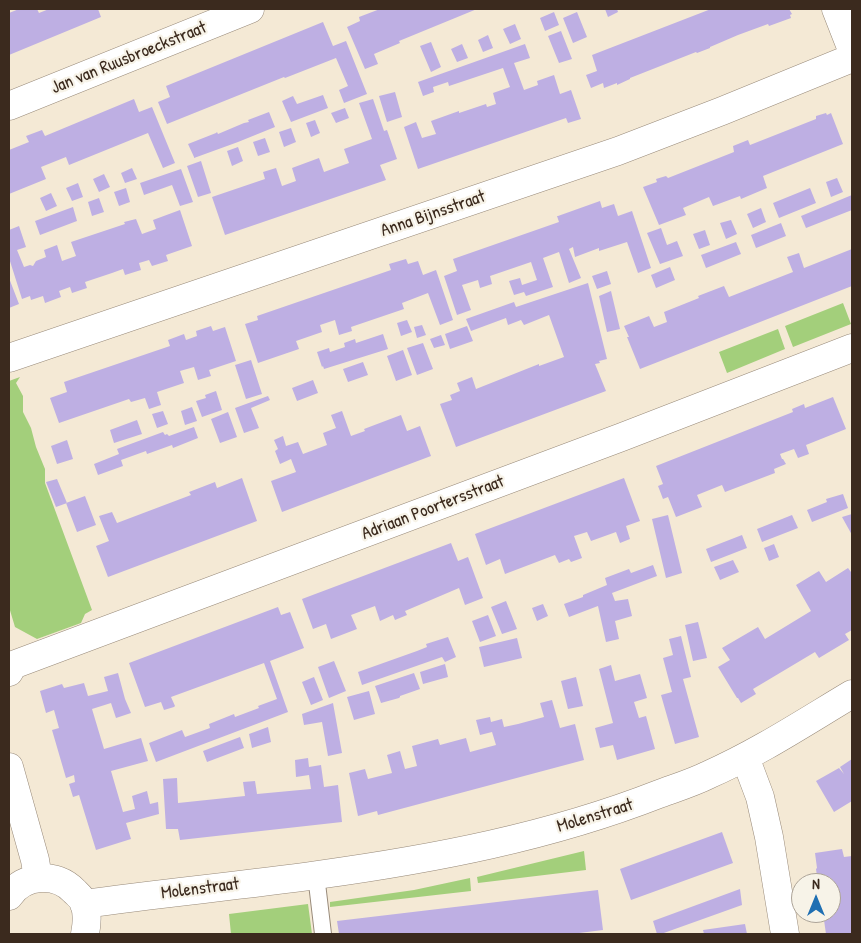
<!DOCTYPE html>
<html>
<head>
<meta charset="utf-8">
<style>
	body { margin:0 }
	#map { position:relative; width:861px; height:943px; overflow:hidden; background:#f4e9d5; font-family:"Patrick Hand",sans-serif }
	canvas { display:block }
	.frame { position:absolute; inset:0; border:10px solid #3b2a1e; pointer-events:none }
	.north { position:absolute; left:791px; top:873px; width:50px; height:50px; box-sizing:border-box; background:#f7f3e8; border:1px solid #aca397; border-radius:50%; rotate:0deg; font-size:14px; font-weight:700; line-height:20px; text-align:center; color:#3b2a1e }
	.north::after { content:''; display:block; margin:auto; width:18px; height:22px; background:#1f6fb2; clip-path:polygon(50% 0,100% 100%,50% 72%,0 100%) }
</style>
</head>
<body>
<div id="map">
<canvas width="861" height="943"></canvas>
<div class="frame"></div>
<div class="north">N</div>
</div>
<script>
const g = document.querySelector('canvas').getContext('2d');
g.lineJoin = 'round';
function paint(path, color) { g.fillStyle = color; g.fill(path, 'evenodd'); }
function strokePath(path, color, width, dash) { g.strokeStyle = color; g.lineWidth = width; g.lineCap = dash ? 'butt' : 'round'; g.setLineDash(dash || []); g.stroke(path); }
function label(font, color, halo, rows, align = 'center') {
  g.font = font + ' "Patrick Hand",sans-serif'; g.lineWidth = 4.5; g.setLineDash([]); g.textBaseline = 'middle'; g.strokeStyle = halo; g.fillStyle = color; for (const [text, x, y, turn = 0] of rows) {
    g.save(); g.translate(x, y); g.rotate((+turn || 0) * Math.PI / 180); g.textAlign = isNaN(turn) ? turn : align; if (halo) g.strokeText(text, 0, 0); g.fillText(text, 0, 0); g.restore();
  }
}
paint(new Path2D(`
	M843,303L851,324L793,347L785,326Z
	M778,329L785,349L727,373L719,352Z
	M20,377L16,383L23,396V412L31,428L36,447L45,469V483L92,610L85,614L81,623L37,639L15,627L9,607V381Z
	M584,851L586,870L478,883L477,877Z
	M470,878L471,891L330,907V902L414,890Z
	M308,904L312,934H231L229,914Z`), '#a3cf7b');
paint(new Path2D(`
	M19,9H37L39,13L49,9H98L101,17L9,55V13Z
	M380,9H477L399,41L400,43L374,54L378,64L365,69L347,27L360,21L359,17Z
	M605,9H617L618,12L608,17Z
	M711,9H789L792,14L790,15L791,18L769,26L768,24L738,35L710,47V48L697,53L696,52L630,78V79L617,85V83L604,88L603,83L591,88L586,75L597,71L592,55Z
	M554,12L559,25L545,31L540,18Z
	M577,12L587,37L573,43L563,18Z
	M323,22L333,46L346,41L367,94L344,103L339,90L348,86L336,58L285,78L284,77L167,124L158,102L170,97L166,86Z
	M515,24L521,39L510,44L503,29Z
	M561,31L572,59L559,63L548,36Z
	M488,35L493,48L483,52L478,40Z
	M431,42L441,67L431,72L420,46Z
	M462,44L468,58L457,62L451,49Z
	M525,44L530,58L514,63L524,90L538,85L537,81L554,75L560,94L571,90L581,119L568,123L566,118L418,169L404,127L416,122L422,138L436,134L431,121L459,111V113L486,104L487,107L496,104L493,93L510,87L503,68L449,86L448,82L433,87L434,92L423,96L418,82Z
	M395,92L402,117L387,122L379,96Z
	M323,95L328,108L291,122L282,101L293,96L297,104Z
	M134,99L139,112L152,107L175,163L163,168L148,133L69,165L66,157L41,167L46,179L9,194V150L29,142L26,136L42,130L45,136Z
	M373,99L384,131L387,130L397,159L380,165L386,180L225,235L212,197L265,179L263,172L276,168L282,186L296,181L292,168L319,158L324,172L349,163L344,149L372,139L359,103Z
	M345,108L349,118L336,123L331,113Z
	M269,112L275,127L238,142L194,158V157L188,144L216,133L217,132L218,134L244,123L249,122L248,120Z
	M826,113L827,115L831,113L843,144L763,176L767,188L741,199L740,196L713,206L709,197L683,208L686,215L659,225L643,187L657,182L656,179L666,176L668,178L734,152L733,146L748,140L750,145L816,119V116Z
	M315,120L320,133L311,137L306,123Z
	M291,128L296,142L284,147L279,132Z
	M265,138L270,152L258,156L253,142Z
	M238,147L243,161L232,166L227,151Z
	M201,161L211,193L198,197L187,166Z
	M132,168L137,179L125,183L121,173Z
	M181,169L193,202L180,206L172,185L144,195L140,183Z
	M104,174L110,187L99,192L93,179Z
	M837,178L843,192L831,197L826,182Z
	M78,183L83,197L72,201L66,188Z
	M126,188L130,202L119,206L114,192Z
	M810,188L816,203L779,218L773,203Z
	M51,193L57,206L46,211L40,198Z
	M852,195V210L806,228L801,216Z
	M99,198L104,212L92,216L88,202Z
	M600,201L602,208L614,204L618,216L632,211L651,268L638,273L627,242L599,251V248L575,257L573,247L569,249L581,278L569,283L559,252L543,258L553,287L526,296L524,292L514,295L509,281L520,278L522,285L537,280L531,262L490,276L492,284L480,288L478,280L462,285L471,310L457,315L444,276L457,271L453,259L559,222L557,216H558Z
	M73,207L77,221L40,235L35,221Z
	M761,208L766,222L753,228L747,214Z
	M180,210L192,246L166,255L168,261L152,266L149,260L139,263L141,270L125,275L123,269L112,273L85,282L87,288L72,293L70,287L59,291L61,297L45,303L43,296L31,300L30,296L22,299L9,258V230L19,226L26,247L17,250L24,267L30,265L33,266L36,261L46,257L44,250L57,245L62,261L76,256L71,242L125,224L124,222L136,219L142,234L156,229L153,220Z
	M731,220L737,234L726,239L720,223Z
	M781,223L786,236L756,248L751,235Z
	M661,228L667,245L677,241L683,256L660,264L647,233Z
	M705,230L710,245L699,249L693,234Z
	M736,242L741,254L706,268L701,255Z
	M852,249V286L640,369L627,337H629L624,326L649,316L654,327L667,322L664,312L699,298L698,296L724,286L729,297L793,272L787,257L799,253L804,268Z
	M406,259L408,264L418,261L423,275L436,270L453,320L440,325L428,293L402,303L404,309L351,327L352,331L339,335L335,320L320,325L322,332L296,341L299,349L258,363L245,324L258,320L257,316L391,270L389,264Z
	M670,267L675,280L656,288L651,275Z
	M607,271L611,284L597,289L592,276Z
	M9,278L19,304L9,308Z
	M588,283L607,359L599,361L600,363L595,364L606,391L456,447L440,404L452,400L450,395L460,391L457,383L472,377L476,389L539,364V366L564,357L549,315L524,325L521,320L508,325L506,318L471,331L466,319L514,302L516,307Z
	M611,291L620,329L607,332L599,296Z
	M407,320L412,332L401,336L397,323Z
	M422,325L426,335L417,338L414,327Z
	M211,326L213,331L225,327L236,361L209,370L211,376L198,380L194,367L180,371L184,383L157,392L161,405L149,409L145,398L131,402L129,399L59,423L50,398L67,392L64,382L170,346L168,340L184,334L186,340L197,336L196,331Z
	M467,326L473,341L450,349L445,334Z
	M383,334L388,349L324,369L323,366L322,367L317,352L329,348L330,352L345,347L344,343L355,339L356,343Z
	M441,335L445,345L434,348L430,339Z
	M423,343L433,369L417,375L407,348Z
	M403,350L412,375L396,381L387,356Z
	M251,360L262,394L246,399L235,365Z
	M363,362L368,375L348,382L343,369Z
	M313,380L318,393L297,401L292,388Z
	M216,391L222,410L202,417L196,401L206,398L205,395Z
	M268,396L270,400L251,408L259,428L244,433L235,408Z
	M833,397L846,429L806,445L809,454L798,458L794,449L780,454L782,459H783L786,464L774,469L775,473L725,492L722,485L697,495L702,507L676,517L668,497L663,499L658,486L663,484L656,466L793,412L792,409L804,404L805,408Z
	M192,407L197,421L185,425L181,411Z
	M163,411L168,424L157,428L152,414Z
	M342,411L351,436L365,431L364,429L401,415L407,431L420,426L431,456L282,512L271,481L296,472L291,459L280,464L275,451L278,449L274,440L283,436L286,446L298,442L303,454L327,445L323,433L336,428L331,415Z
	M228,412L237,437L220,443L211,419Z
	M137,420L142,434L114,443L110,430Z
	M194,427L198,438L173,448L172,445L147,454L146,451L121,460L123,466L98,475L94,464L119,454L117,449L163,432L165,435L167,434L169,436Z
	M67,440L73,459L57,464L51,446Z
	M242,478L257,521L108,577L96,546L109,541L99,516L112,512L117,523L191,495L189,492L215,482L217,488Z
	M624,478L640,521L626,526L630,539L620,543L616,532L591,541L587,532L574,536L582,558L571,562L569,559L559,563L555,555L505,574L500,559L486,565L475,534Z
	M57,479L67,503L56,507L46,482Z
	M843,494L848,508L812,522L807,510L827,502L826,499Z
	M85,496L96,525L77,532L66,503Z
	M852,514V535L842,517Z
	M668,515L682,573L666,578L652,519Z
	M792,515L798,528L762,542L757,529Z
	M742,535L747,548L711,562L706,549Z
	M451,543L458,561L468,557L483,598L465,605L459,588L405,611L407,615L395,620L393,615L380,621L375,606L351,615L357,629L331,639L326,624L313,629L302,599Z
	M774,544L779,557L769,561L764,548Z
	M733,560L739,572L720,580L714,567Z
	M653,565L657,576L612,593L615,601L628,599L632,616L615,621L619,639L606,642L598,606L569,617L564,604L583,597V595L607,585L605,578L629,569L631,573Z
	M848,568L851,572L852,571V630L845,634L849,640L819,658L815,652L753,689L756,694L741,703L738,698H737L718,667L730,660L722,648L758,627L765,639L811,611L796,585L819,571L826,582Z
	M506,601L517,629L502,634L491,607Z
	M543,604L548,616L537,621L532,608Z
	M278,607L281,615L290,612L304,648L270,661L288,712L156,762L149,743L182,730L185,737L210,728L209,724L234,714L235,717L259,708L258,706L277,699L264,663L171,697L175,706L174,707L164,710L161,702L145,707L129,663Z
	M488,615L496,636L480,642L472,621Z
	M698,622L707,658L693,661L685,625Z
	M681,636L691,677L683,679L699,737L675,744L661,695L672,692L663,658L673,655L669,639Z
	M448,637L456,657L445,662L442,657L362,685L358,672L417,651L427,647L426,644Z
	M517,638L522,658L484,667L479,647Z
	M334,661L346,691L329,698L318,667Z
	M445,664L448,677L423,684L420,672Z
	M611,665L615,681L640,674L647,698L634,702L639,718L646,716L655,749L617,760L613,745L600,748L595,728L613,723L599,669Z
	M118,673L125,699L131,713L116,718L111,703L92,709L104,749L141,738L148,761L111,771L123,812L135,809L132,796L147,791L150,804L158,802L159,814L126,823L131,839L96,850L79,795L73,797L69,784L75,782L74,775L66,778L52,730L59,728L54,710L46,713L40,691L62,684L64,688L84,683L88,696L108,691L104,677Z
	M414,673L420,689L400,696V697L399,698L381,703L375,686Z
	M314,677L323,700L311,705L302,682Z
	M576,677L583,706L568,709L561,681Z
	M369,691L375,714L354,720L347,697Z
	M552,700L560,728L575,724L584,760L378,815L377,811L358,816L349,773L365,769L368,779L392,773L387,755L400,751L405,769L417,766L412,746L438,739L440,745L466,738L470,752L496,745L492,732L480,735L476,720L490,717L491,722L502,719L504,727L518,724L544,717L540,703Z
	M333,703L342,753L328,756L322,722L304,725L302,714Z
	M268,727L271,742L252,748L249,734Z
	M240,737L244,748L207,762L203,751Z
	M308,758L309,767L321,765L324,787L338,785L342,822L180,840L178,829H166L163,779L177,778L178,803L245,796L243,782L255,781L257,794L311,789L309,775L296,777L295,760Z
	M852,759V801L834,812L816,781L839,768L844,774L840,767Z
	M722,832L733,863L631,900L620,869Z
	M842,849L844,857L852,856V934H826L823,913H831V883H818L816,869L817,868L815,853Z
	M740,889L742,905L661,934H657L653,921Z
	M598,890L603,930L579,933L576,907L579,933L569,934H339L337,921Z
	M745,924L747,934H704L703,930Z`), '#beafe3');
const service = new Path2D(`
	M316,875L323,934`);
const minor = new Path2D(`
	M836,9L852,50
	M9,106L250,9
	M9,358L618,151L722,111L852,58
	M9,672L13,665L622,437L852,348
	M745,757L760,797L769,837L785,934
	M9,767L35,860L38,878
	M9,896C24,874 56,872 74,891C78,895 82,898 84,903C88,913 87,924 85,934
	M84,904C161,893 239,886 317,875C433,859 549,837 659,794C675,788 692,783 708,775C758,753 805,722 852,694`);
strokePath(service, '#988a7a', 18);
strokePath(minor, '#988a7a', 29);
strokePath(service, '#fff', 16);
strokePath(minor, '#fff', 28);
label('18px', '#3b2a1e', '#f7f3e8', [
	["Jan van Ruusbroeckstraat",129,58,-22],
	["Anna Bijnsstraat",433,214,-19],
	["Adriaan Poortersstraat",433,508,-21],
	["Molenstraat",595,816,-17],
	["Molenstraat",200,889,-7]
]);
</script>
</body>
</html>
